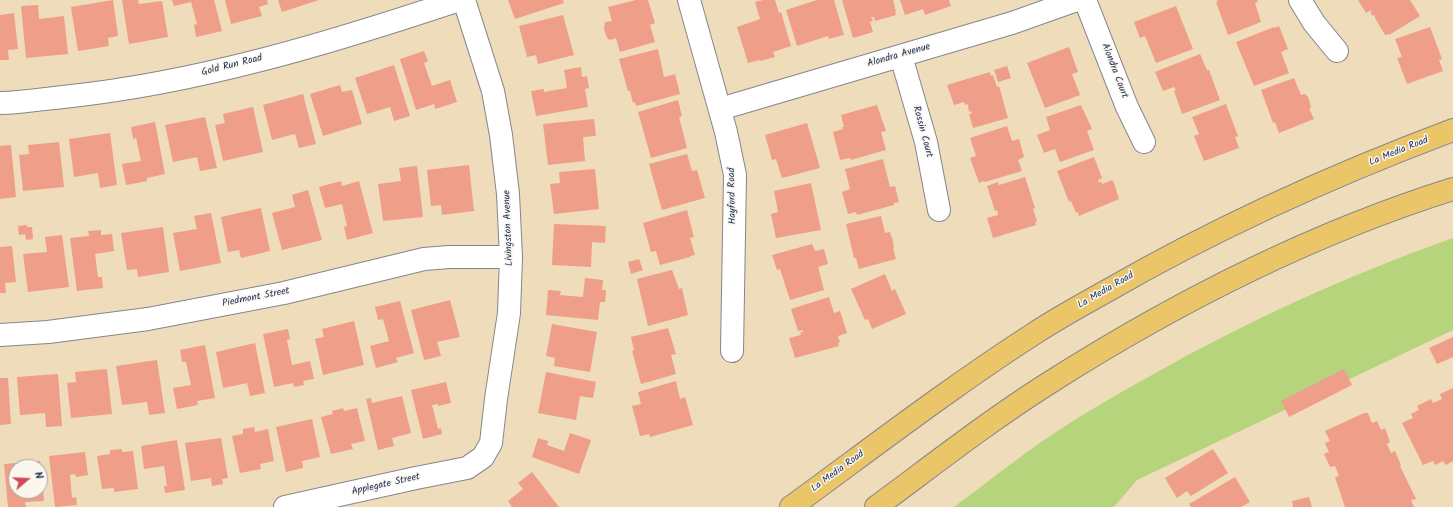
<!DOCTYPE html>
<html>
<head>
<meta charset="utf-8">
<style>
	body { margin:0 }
	#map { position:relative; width:1453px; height:507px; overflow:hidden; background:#efdcbb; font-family:Kalam,sans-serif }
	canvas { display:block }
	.north { position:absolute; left:8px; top:459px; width:40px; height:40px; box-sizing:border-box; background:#fbf7ec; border:1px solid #a1a7b3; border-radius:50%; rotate:71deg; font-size:11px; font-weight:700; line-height:16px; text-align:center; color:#1b2f5e }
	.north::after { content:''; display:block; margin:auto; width:14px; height:18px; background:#d1495b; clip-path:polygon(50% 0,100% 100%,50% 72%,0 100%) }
</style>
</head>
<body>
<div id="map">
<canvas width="1453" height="507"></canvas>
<div class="north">N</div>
</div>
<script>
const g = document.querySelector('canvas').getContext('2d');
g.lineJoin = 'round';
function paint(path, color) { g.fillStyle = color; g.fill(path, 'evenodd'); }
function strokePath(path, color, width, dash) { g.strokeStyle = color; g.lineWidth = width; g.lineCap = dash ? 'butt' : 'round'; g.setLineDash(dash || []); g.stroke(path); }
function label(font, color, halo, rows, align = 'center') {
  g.font = font + ' Kalam,sans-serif'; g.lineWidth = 3; g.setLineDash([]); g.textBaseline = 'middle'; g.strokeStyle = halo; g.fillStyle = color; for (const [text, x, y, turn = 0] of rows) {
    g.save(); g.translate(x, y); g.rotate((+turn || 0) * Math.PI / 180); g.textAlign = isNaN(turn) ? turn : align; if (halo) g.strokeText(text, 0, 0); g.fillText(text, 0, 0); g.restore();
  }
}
paint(new Path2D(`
	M1453,238V330L1137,480L1114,507H954C988,482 1021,455 1056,432C1086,412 1118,394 1150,376C1247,321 1348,275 1453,238Z`), '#b6d47b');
paint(new Path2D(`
	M113,0L118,36L108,38L109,46L78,51L71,7Z
	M122,0H138L139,4L162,1L168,37L129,44Z
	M172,0H214L222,31L196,37L194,25L197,24L191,2L174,6Z
	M225,0H267L268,4L259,7L262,16L231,24Z
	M278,0H319L282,12Z
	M508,0H563L564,3L515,19Z
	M636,0H648L655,23L650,25L655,42L620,52L616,38L610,40L607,38L604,29L605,22L612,21L608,7Z
	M763,0H775L779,13L781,12L791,46L773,52L775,57L760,61L759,60L748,63L737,27L760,19L755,2Z
	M817,0H834L844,35L829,39L828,36L797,46L786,10Z
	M842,0H893L896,12H895L896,15L875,21L874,17H871L873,21L870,22L873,32L853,38Z
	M900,0H949L951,6L925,15L923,9L905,15Z
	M1217,0H1257L1258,2L1255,3L1261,22L1228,35L1216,2H1218Z
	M1358,0H1410L1420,16L1389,35V34L1385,35L1375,18V15L1373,16L1370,12L1372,11L1371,10L1366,13Z
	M38,5L39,19L64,16L68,54L26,58L21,6Z
	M1176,6L1193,49L1156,63L1145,36L1140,38L1134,22Z
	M14,13L18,49L8,50L9,60H0V15Z
	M563,15L574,55L538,64L536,55L527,57L519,26Z
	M1279,26L1288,49L1281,52L1289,73L1254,86L1236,42L1274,27V28Z
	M1430,27L1442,59L1439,60L1443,71L1407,84L1397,58L1402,57L1395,39Z
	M1069,47L1078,72L1072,74L1080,95L1045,108L1027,63Z
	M658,49L664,77L675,74L680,94L636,106L635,102L633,103L630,91H628L619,59Z
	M424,51L428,61L424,63L432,86L450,80L457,102L435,109L434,104L416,110L400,59Z
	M1200,54L1207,70H1209L1220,100L1182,114L1174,91L1176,90L1174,87L1163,91L1155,72Z
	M394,65L410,116L394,121L390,107L367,114L355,78Z
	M1007,66L1011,78L998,82L994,70Z
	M581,67L582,77L587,76L589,88L585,89L588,107L536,116L531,91L544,89V92L567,88L564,70Z
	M990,72L991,76L993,75L997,87L999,86L1008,118L973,128L969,114H972L971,111L969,112L968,104L965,105L964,102L954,105L947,85Z
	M1294,78L1301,95L1305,94L1308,97L1310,103L1311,108H1309L1314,119L1279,133L1275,122L1273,123L1261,90Z
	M340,85L342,92L352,90L362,124L323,136L310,94Z
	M303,94L316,144L299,148L295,134L272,140L263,105Z
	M678,100L682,116L679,117L687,148L651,158L638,112Z
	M1226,104L1238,136L1235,137L1239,148L1204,161L1194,136L1199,134L1192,117Z
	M877,105L886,131L881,132L886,150L851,160L850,158L840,160L833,132L843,129L842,127H844L841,115Z
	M1081,105L1092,129L1087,131L1094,150L1060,162L1055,149L1044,153L1037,135L1050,130L1046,117Z
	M253,107L263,152L223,161L215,125L225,123L223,114Z
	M205,117L217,168L200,171L197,157L173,162L165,125Z
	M594,119L596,136L583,137L585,161L548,165L543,124Z
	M155,122L165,174L147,178V181L126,185L122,164L141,161L136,138L133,139L131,127Z
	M807,123L820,168L782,178L776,159L772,160L765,135Z
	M1007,126L1012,141L1019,139L1024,157L1018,160L1022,171L985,182L984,181L979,183L970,158L976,156L970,138Z
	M110,133L117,185L100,188L98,173L74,177L69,139Z
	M59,142L64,187L23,191L19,155L29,154L28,145Z
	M11,145L16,197L0,199V146Z
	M687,154L692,171L697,170L705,198L662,210L649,164Z
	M1094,157L1102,178L1098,180L1099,183L1101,181L1102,184L1112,180L1114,183L1119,199L1079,216L1078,212L1076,213L1071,201L1069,202L1057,171Z
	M883,159L890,187L895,186L899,202L894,203V205L857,215L856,212L848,214L842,192L850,189L845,169Z
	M469,165L474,211L442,215L441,205L431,206L427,170Z
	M417,166L423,217L383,221L378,184L401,181L399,168Z
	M595,169L599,209L554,214L550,184L560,183L559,172Z
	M1025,177L1035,208L1033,209L1037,221L1035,222L1036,225L993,238L987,218L998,215L997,210L995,211L987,186L998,182L999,185Z
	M341,181L342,186L359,181L373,233L347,240L344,227L347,226L342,204L325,208L319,187Z
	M811,183L821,230L776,238L771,214L778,212L774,191Z
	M308,190L322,240L282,250L272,213L295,207L292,195Z
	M261,208L270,251L241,258L239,250L228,252L221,217Z
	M687,210L694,237L690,238L695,255L690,256V257L660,265L656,251L651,252L643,223Z
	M211,213L221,263L180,271L173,233L197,229L194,216Z
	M881,216L885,233L890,232L891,237H892L894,247L893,248L896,259L859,269L856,258H854L846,224Z
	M554,224L606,226L605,243L592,242L591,267L552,265Z
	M27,225V227H32L33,239L26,240L25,234L19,235L18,226Z
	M163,227L169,272L138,277L137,269L127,270L121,233Z
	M101,230V235L112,234L114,251L95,254L98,277H102L103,288L77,291L70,238L89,236L88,231Z
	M62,235L69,287L28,292L23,254L47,252L45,237Z
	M812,244L815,251L824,249L828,264L818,267L824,290L790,300L780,269L777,270L772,255Z
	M12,246L16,282L5,283L6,293H0V247Z
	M639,259L643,270L631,274L628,262Z
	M672,270L679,289L682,288L688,315L648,326L637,279Z
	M885,274L892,291L895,289L906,314L872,329L868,319L865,320L851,289Z
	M585,278L603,280L602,290H606L605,302H600L598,320L546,315L548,290L561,291L560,295L583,297Z
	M829,297L834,313L840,311L847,333L838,336L840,342L838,343L839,346L795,358L789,338L801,335L800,333L803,332V330L798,331L791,309Z
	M450,300L460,337L437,342L441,356L424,360L411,310Z
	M400,301L414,353L396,358L398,362L376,368L370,346L389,341L383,319L378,320L375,307Z
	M354,321L364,365L323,375L315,339L324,337L322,329Z
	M552,324L597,332L590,372L554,366L555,358L546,356Z
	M668,328L676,354L671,355L676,374L641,384L632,351L634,350L631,337Z
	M288,329L290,339L287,340L292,365L310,361L314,379L303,381L304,385L294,387L293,383L274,387L263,334Z
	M1453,337V357L1437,364L1429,348Z
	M255,343L265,393L250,396L247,383L223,388L216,352Z
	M205,345L215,398L197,401L198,405L177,409L173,388L191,385L186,362H182L180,350Z
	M157,360L165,413L149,415L147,402L122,405L116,366Z
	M107,369L112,414L71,418L67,383L76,382L75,372Z
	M1344,369L1352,385L1289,417L1281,401Z
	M546,372L596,382L593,398L580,396L576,420L538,413Z
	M58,374L62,426L46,427L45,413L20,415L17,377Z
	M0,378H8L11,424L0,425Z
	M676,381L680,399L685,397L693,425L650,437L649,434L640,436L632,406L641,404L638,392Z
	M446,382L451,403L438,406V404L432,405L438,429L441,428L442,434L423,439L411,390Z
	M1453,388V461L1446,465L1443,461L1435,465L1433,461L1423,465L1402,423L1413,418L1411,414L1419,410L1417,406L1431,399L1433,403L1442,399L1440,394Z
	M402,396L411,433L392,438L394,446L378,450L366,399L371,398L372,403Z
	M343,408L344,411L357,408L365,441L351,444L353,449L331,454L321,417L333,414L332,411Z
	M1364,413H1368L1372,423L1377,421L1381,430L1385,428L1390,442L1387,444L1391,453L1395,451L1401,465L1400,466L1416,499L1411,500L1414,507H1345L1335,477L1339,476L1335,466L1330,467L1324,454L1329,452L1325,443L1330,441L1325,431Z
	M312,419L320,457L302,461L303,468L286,472L276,427Z
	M254,427L255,432L268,429L274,461L260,464L261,469L240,473L232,436L243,434V429Z
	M570,433L591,440L579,474L532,457L538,438L548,441L547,445L564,451Z
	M221,438L228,478L222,479L223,484L212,486L211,478L191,481L185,443Z
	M177,440L185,490L165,493L164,486H167L164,466L144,469L141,446Z
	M122,449V452L133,451L138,489L114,492V488L102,489L97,456L110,454V450Z
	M1213,449L1228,473L1191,496L1187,491L1177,498L1165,478Z
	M85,452L88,475L76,477L75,474L70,475L72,498L76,497L77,505L55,507L49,456Z
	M40,461L41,467H16V491H40V469H41L44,501L25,502L26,507H8L4,464Z
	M532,472L559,507H512L508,501L523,489L518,483Z
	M1235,477L1250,502L1241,507H1191L1189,504Z
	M1309,497L1312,507H1293L1292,501Z`), '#ee9e89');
const minor = new Path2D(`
	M689,0L726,132L735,175L732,351
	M1085,0L1127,107L1144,142
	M1300,0L1314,23L1337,51
	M901,56L926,142L939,210
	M0,103C21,103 42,99 63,97C198,83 330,43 459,0
	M720,109L1012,23L1077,0
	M0,335L48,332L148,319L284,293L424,259L449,257H511
	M285,507L416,478L467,468L483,457L491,443L496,399L509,313L511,257L508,194L501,135L493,91L464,0`);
const major = new Path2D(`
	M791,507C872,448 951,387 1035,333C1058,318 1082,305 1105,292C1216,228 1333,175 1453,130
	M876,507C933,465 989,421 1049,383C1175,303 1310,234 1453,189`);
strokePath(minor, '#85868c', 24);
strokePath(major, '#85868c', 24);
strokePath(minor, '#fff', 22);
strokePath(major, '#ebc669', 22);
label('10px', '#1b2f5e', '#fbf7ec', [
	["Alondra Avenue",899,56,-16],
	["Gold Run Road",232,66,-14],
	["Alondra Court",1114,71,69],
	["Rossin Court",922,132,75],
	["La Media Road",1399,152,-22],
	["Hayford Road",733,196,-91],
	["Livingston Avenue",509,228,-92],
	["La Media Road",1106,291,-30],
	["Piedmont Street",256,298,-11],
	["La Media Road",838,472,-36],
	["Applegate Street",386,485,-13]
]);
</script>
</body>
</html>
